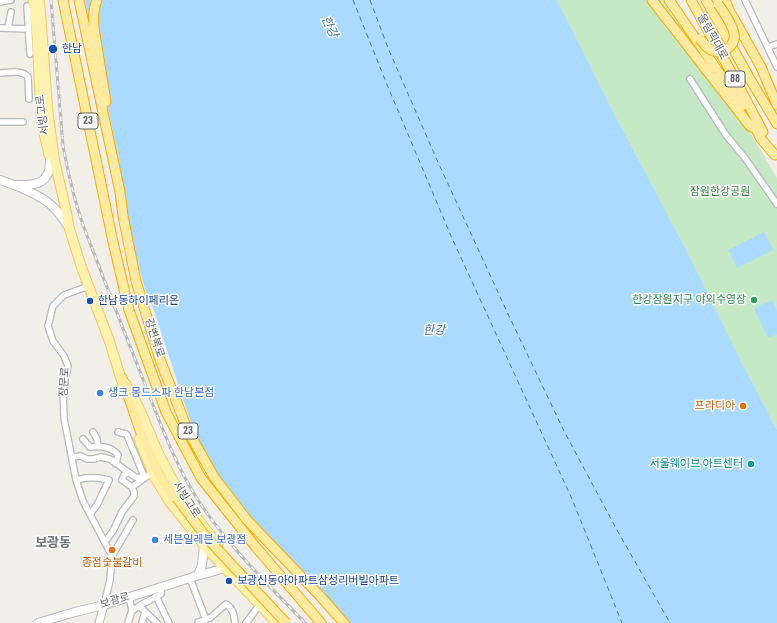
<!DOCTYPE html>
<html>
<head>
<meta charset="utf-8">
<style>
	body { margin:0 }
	canvas { display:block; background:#f1efe8 }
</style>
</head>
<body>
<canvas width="777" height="623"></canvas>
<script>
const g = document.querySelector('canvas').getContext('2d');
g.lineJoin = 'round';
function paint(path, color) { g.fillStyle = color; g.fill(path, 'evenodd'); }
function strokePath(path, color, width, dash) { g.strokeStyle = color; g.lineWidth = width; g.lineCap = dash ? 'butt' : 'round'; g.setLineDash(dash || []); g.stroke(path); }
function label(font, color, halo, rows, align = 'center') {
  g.font = font + ' "Roboto Condensed","Noto Sans KR",sans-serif'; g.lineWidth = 3; g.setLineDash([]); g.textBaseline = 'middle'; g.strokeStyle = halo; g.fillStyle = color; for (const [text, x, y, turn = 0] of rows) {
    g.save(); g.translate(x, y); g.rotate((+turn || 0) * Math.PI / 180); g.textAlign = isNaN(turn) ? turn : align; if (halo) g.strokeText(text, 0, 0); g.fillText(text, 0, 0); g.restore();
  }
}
paint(new Path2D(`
	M557,0H662L719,80L777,178V430L742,363L691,259L617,119Z`), '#c5e8c5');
paint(new Path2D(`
	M85,0H557L617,119L691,259L742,363L777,430V623H349L259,529L216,473L194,432L154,311L145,289L136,255L126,210L119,160Z
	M764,232L773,250L737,268L728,250Z
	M772,300L777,311V334L768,338L754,308Z`), '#aadaff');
strokePath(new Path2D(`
	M353,0L388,87L451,236L572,499L622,623
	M370,0L388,48L437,160L508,314L564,431L617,530L670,623`), '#4174aa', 1, [5, 4]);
const minor = new Path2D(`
	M745,0L777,67
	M0,2L11,0
	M27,6L30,54
	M0,28L28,29
	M8,28L11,12
	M768,47L777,44
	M0,73C8,73 22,69 28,77L29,99
	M690,79L726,135L745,158L777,204
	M0,122H23
	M89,286L64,295L53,306L48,326L53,341L64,356L68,366L63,391L64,418L76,480L83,501L112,556L110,580L104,605
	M93,432L97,439L98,446
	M118,432L126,434L127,435L144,476
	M83,439L90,447C100,446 111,446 118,455L116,464
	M72,457L81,456L87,459H94L101,457L110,459L135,477L139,478L144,476
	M128,472L124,475L122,480L132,487
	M76,480C87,477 98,477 109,480L97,505L90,514
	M105,542L113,531L122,512L134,496V492L132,487L152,473
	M112,556L133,520
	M190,578L206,620
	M156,596L169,623
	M139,606L157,623
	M132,611L139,606L161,594V587
	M128,623L132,610L129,597
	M143,623L142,622L145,612
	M198,623V622L210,618L226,604C233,608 234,615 235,623
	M246,623L258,607`);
const tertiary = new Path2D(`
	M99,623L104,605`);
const secondary = new Path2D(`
	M0,180C15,185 39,194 51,205C58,211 63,219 69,227
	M15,185C26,185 42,186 47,175C50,171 50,165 50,160
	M198,575L202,565L204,546
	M38,623L75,612L104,605L190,578C203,573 218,572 229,565`);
const primary = new Path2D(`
	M33,0L37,37L41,114L44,133L49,155
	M39,0L40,7L48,113L55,163L66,210L69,227L81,266L109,340L123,385
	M125,383C140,404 147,429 158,452C174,485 194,517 218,544
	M139,439L155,478L169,501L200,540L204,546L277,623`);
const trunk = new Path2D(`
	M63,0L113,242L129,310L166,412L201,478L255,546L321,623
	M79,0L120,192L123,216L136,281L159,357L188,431L214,477L247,520L321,597L344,623
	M97,0C93,10 93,19 94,28L106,102
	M652,0L750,126L756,129L761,139L775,155
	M669,0L742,106
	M691,0L736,81L763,132
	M706,0L750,79L777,124
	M725,0L730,12L761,67L777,105
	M122,378L142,436L160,476L174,500`);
strokePath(minor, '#b5b8bc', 8);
strokePath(tertiary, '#b5b8bc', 9);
strokePath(secondary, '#b6babf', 10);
strokePath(primary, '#f2c960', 11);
strokePath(trunk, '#f9ab00', 11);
strokePath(minor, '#fff', 5.5);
strokePath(tertiary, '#fff', 7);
strokePath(secondary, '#fff', 8);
strokePath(primary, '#fff2af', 9);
strokePath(trunk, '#feeaa1', 9);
const rail = new Path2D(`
	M51,0L63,146C68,173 74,199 83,225C102,274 121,324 141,374C158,417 173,461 198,500C227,545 269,585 305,623`);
strokePath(rail, '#b6b7b8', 3);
strokePath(rail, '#fff', 1.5, [4.5]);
const trunkBridge = new Path2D(`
	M700,39C704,44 708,50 714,51C724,54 736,45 734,34C733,26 723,11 718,4
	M177,498L206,537L286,623`);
strokePath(trunkBridge, '#f9ab00', 11, []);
strokePath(trunkBridge, '#feeaa1', 9);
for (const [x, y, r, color] of [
	[53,49,5,"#1a4fb4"],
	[754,300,4,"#2e9e5b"],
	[90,301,4,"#1a4fb4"],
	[100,393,4,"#3f7fe0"],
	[743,406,4,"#e8710a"],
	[751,464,4,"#0f9aa8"],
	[155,540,4,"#3f7fe0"],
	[112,550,4,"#e8710a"],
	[229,581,4,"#1a4fb4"]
]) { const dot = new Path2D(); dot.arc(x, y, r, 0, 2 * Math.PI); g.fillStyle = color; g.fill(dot); strokePath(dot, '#fff', 1.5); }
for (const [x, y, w] of [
	[735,79,20],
	[88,121,20],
	[188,431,20]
]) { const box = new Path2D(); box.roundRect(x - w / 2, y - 8, w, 16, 3); g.fillStyle = '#fff'; g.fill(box); strokePath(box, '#5f6368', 1); }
label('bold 10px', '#5f6368', null, [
	["88",735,79],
	["23",88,121],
	["23",188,431]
]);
label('11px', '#5f6368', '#fff', [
	["올림픽대로",712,37,61],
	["서빙고로",43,115,-97],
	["강변북로",154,338,72],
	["장문로",65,382,-86],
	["서빙고로",186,500,57],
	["보광로",115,601,-17]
]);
label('11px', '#164399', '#fff', [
	["한남",62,49],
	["한남동하이페리온",98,301],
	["보광신동아아파트삼성리버빌아파트",237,581]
], 'left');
label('11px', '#348238', '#fff', [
	["잠원한강공원",720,192]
]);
label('11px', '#27864d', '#fff', [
	["한강잠원지구 야외수영장",746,300]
], 'right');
label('11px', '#366cbe', '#fff', [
	["생크 몽드스파 한남본점",108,393],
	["세븐일레븐 보광점",163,540]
], 'left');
label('11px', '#c56008', '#fff', [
	["프라디아",735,406],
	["종점숯불갈비",112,563,"center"]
], 'right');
label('11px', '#0d838f', '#fff', [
	["서울웨이브 아트센터",743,464]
], 'right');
label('italic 12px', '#4174aa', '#fff', [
	["한강",329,27,65],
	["한강",434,331]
]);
label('bold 13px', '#70757a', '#fff', [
	["보광동",53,544]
]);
</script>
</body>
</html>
